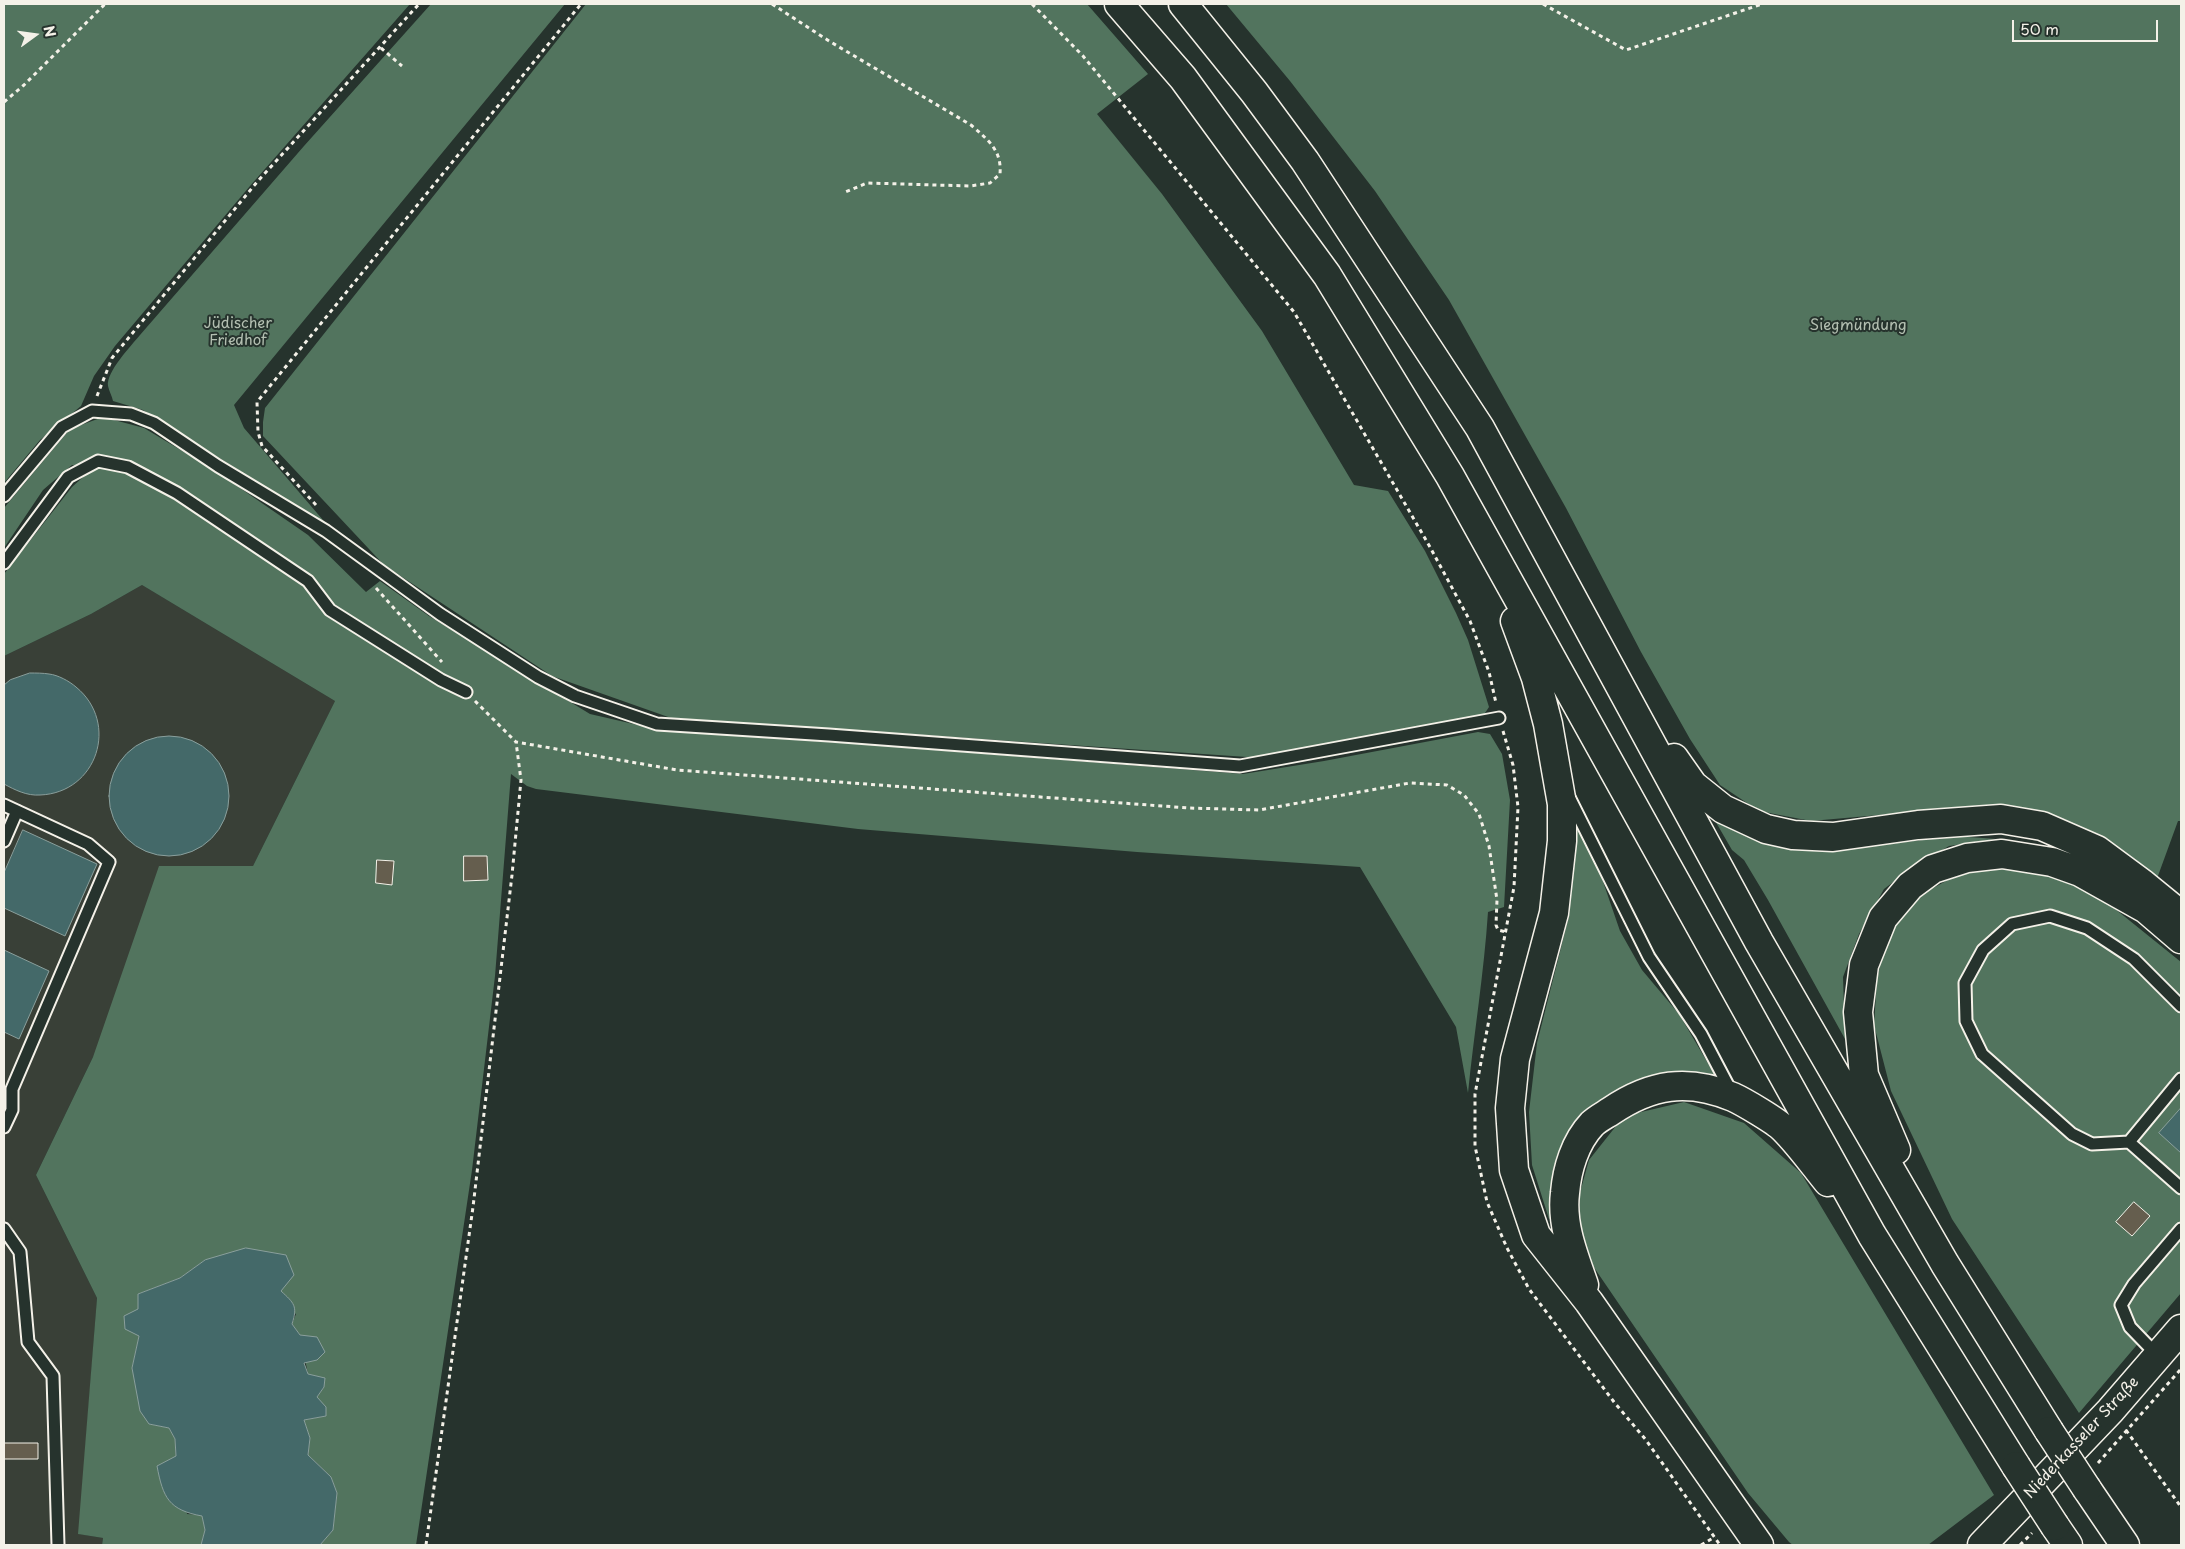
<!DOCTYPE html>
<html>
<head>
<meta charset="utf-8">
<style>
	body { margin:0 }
	#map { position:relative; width:2185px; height:1549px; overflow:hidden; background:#26332d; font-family:"Playpen Sans",sans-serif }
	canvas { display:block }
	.frame { position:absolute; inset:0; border:5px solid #f4f1e8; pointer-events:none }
	.north { position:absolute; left:10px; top:10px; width:50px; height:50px; -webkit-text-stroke:4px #26332d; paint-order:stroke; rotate:76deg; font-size:14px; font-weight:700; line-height:20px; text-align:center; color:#f4f1e8 }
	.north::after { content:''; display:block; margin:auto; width:18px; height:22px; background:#f4f1e8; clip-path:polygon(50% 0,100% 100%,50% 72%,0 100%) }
	.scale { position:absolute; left:2012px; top:20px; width:146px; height:22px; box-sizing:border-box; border:2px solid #f4f1e8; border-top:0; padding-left:6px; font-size:15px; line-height:18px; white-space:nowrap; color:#f4f1e8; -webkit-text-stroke:4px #26332d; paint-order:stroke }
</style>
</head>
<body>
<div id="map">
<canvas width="2185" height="1549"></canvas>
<div class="frame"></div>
<div class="north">N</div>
<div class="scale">50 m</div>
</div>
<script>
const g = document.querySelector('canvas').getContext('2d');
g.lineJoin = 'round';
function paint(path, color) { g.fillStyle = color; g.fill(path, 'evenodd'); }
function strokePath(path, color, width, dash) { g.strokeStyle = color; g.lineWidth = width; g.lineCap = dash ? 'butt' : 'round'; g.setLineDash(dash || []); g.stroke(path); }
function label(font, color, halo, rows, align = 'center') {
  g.font = font + ' "Playpen Sans",sans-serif'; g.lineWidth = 4; g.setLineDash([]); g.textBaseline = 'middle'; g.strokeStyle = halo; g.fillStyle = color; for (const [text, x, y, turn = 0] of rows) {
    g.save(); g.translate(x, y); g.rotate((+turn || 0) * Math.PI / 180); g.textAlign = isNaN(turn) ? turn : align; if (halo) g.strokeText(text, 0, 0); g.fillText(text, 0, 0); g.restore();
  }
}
paint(new Path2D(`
	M142,585L335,701L253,866L93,1057L36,1175L97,1298L79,1534L103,1538L102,1545H4V656L91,614Z`), '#394037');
paint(new Path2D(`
	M4,4H410L250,186L115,346L94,376L81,406L40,440L4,483Z
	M431,4H565L234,405L244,428L329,527L143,410L113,401C112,396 109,391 108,386C106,372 131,346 140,335L304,146Z
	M586,4H1087L1148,74L1097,114L1162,194L1262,331L1354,485L1388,491L1425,551L1456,613L1468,640L1489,707L1483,716L1262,758L671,718L552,676L384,565L263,436V422L265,408Z
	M1226,4H2181V821H2178L2155,884L2018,810L1970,807L1811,821L1759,811L1720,785L1690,739L1641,652L1566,508L1449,300L1375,191L1290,81Z
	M103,417L144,428L214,470L308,535L366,592L380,581L429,616L590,714L664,731L860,744L1243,774L1324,761L1478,732L1490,734L1502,754L1510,800L1504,907L1488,912C1484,973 1474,1033 1468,1093L1456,1027L1360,867L1137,852L858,829L536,789L527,786L511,774L495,976L472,1170L416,1545H320L333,1530L337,1493L331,1477L308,1455L310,1438L304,1420L326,1416L317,1397L324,1387L308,1374L300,1335L292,1324L296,1314L205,1260L180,1278L138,1294L139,1336L132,1368L149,1424L169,1428L175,1439L176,1456L187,1514L202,1515L205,1530L201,1545H102L103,1538L78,1534L97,1298L36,1175L93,1057L159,866H253L335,701L142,585L91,614L4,656V574L72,487L92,469L72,465L43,490L4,548V508L70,429Z
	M1710,812L1840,850L1955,836L1996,839L1949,846L1912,868L1884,889L1859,934L1843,977L1845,1039L1768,900L1744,860L1732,850Z
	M1576,825L1599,870L1620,931L1642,970L1679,1014L1719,1082L1615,1097L1553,1217L1549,1219L1532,1165L1529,1112L1537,1043L1569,916Z
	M2010,864L2064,875L2104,900L2181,962V1293L2079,1413L1952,1219L1891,1091L1874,1025L1877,979L1887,935L1908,907L1926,892L1955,876L1983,867Z
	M1684,1102L1744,1123L1801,1173L1994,1495L1928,1545H1793L1789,1542L1748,1493L1593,1266L1581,1236L1579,1196L1589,1160L1624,1116Z`), '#52745e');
const water = new Path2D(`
	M30,673C36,673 43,673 49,674C58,675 69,681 76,687C120,723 97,793 40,795C27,796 15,790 4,784V685L10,680Z
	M109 796a60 60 0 1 1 120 0a60 60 0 1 1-120 0Z
	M23,830L97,864L65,936L4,908V873Z
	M4,950L49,971L19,1039L4,1032Z
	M2181,1108V1153L2159,1133Z
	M246,1248L286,1255L294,1275L281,1291C294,1303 298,1306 292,1324L300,1335L317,1337L325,1352L317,1360L304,1363L308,1374L325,1378L324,1387L317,1397L326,1407V1416L304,1420L310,1438L308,1455L331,1477L337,1493L333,1530L320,1545H201L205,1530L202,1516C169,1510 163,1498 157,1466L176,1456L175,1439L169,1428L149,1424L140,1411L132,1368L139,1336L125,1329L124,1316L138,1309V1294L180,1278L205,1260Z`);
paint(water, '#446969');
strokePath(water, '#8a9f9c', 1);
const building = new Path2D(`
	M464,856H487L488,880L464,881Z
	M377,860L394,861L392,885L376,883Z
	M2134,1202L2150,1216L2132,1236L2116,1222Z
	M4,1443H38V1459H4Z`);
paint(building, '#655e4e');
strokePath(building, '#f4f1e8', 1);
const lane = new Path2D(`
	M4,496L62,427L92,411L131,414L154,423L218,466L326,531L440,614L538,677L575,696L657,724L829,735L1240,766L1499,718
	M4,563L68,477L98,461L128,467L177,493L308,581L330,610L441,680L466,692
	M1569,797L1649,957L1701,1034L1732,1093
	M4,805L88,844L109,862L12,1089V1110L4,1127
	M4,841L17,811
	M2181,1006L2134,959L2087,928L2050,916L2012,924L1983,950L1965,983L1966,1021L1982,1054L2072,1134L2092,1144L2129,1142L2181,1188
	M2129,1142L2181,1079
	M4,1229L20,1252L28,1342L53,1376L58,1545
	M2158,1356L2130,1327L2121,1305L2134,1284L2181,1229`);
const secondary = new Path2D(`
	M1982,1545L2110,1411L2181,1329`);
const highway = new Path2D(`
	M1119,4L1183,78L1327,275L1450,476L1872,1235L2016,1466
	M1183,4L1254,92L1305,161L1480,428L1759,942L1945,1264L2049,1431
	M1515,621L1536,678L1548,724L1562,804V841L1554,913L1515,1059L1510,1108L1514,1170L1536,1235L1589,1302L1759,1545
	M1674,758L1693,785L1723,809L1766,829L1793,835L1833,837L1918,825L2001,819L2042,826L2097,850L2143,884L2176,911
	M1896,1150L1864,1075L1858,1012L1864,965L1883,918L1910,886L1933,869L1967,858L2002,854L2052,862L2080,872L2146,909L2181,939
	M1584,1285C1574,1256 1561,1225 1565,1193C1567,1169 1575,1142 1592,1124C1597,1119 1605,1115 1611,1111C1651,1084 1687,1078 1733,1097C1744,1102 1776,1121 1784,1129C1800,1145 1814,1165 1828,1182
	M2087,1489L2125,1545
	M2055,1526L2068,1545`);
strokePath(lane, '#f4f1e8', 15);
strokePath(secondary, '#f4f1e8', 31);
strokePath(highway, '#f4f1e8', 31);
strokePath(new Path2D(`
	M772,4L829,41L971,125C988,140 1002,150 1000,174L990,183L970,186L867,183L843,193
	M1032,4L1083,56L1294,312L1430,547L1470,621L1489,672L1496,703
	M1543,4L1626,50L1762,4
	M381,48L402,66
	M4,102L24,85L105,4
	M97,396L112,358L257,182L419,4
	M316,505L262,446L258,432L257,402L581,4
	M376,588L442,662
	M475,701L516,742L677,770L1189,808L1259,810L1410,783L1447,785L1464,795L1479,814L1489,846L1497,900L1496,925L1498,930L1506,932
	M1503,731L1513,765L1518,807L1514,887L1475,1094V1146L1487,1202L1507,1248L1529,1289L1614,1402L1646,1440L1720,1545
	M2126,1430L2181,1507
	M2098,1463L2181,1369
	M426,1545L473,1207L512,875L521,780L516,742
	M1701,1545L1715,1537
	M2020,1545L2032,1533`), '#f4f1e8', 3, [4, 4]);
strokePath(lane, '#26332d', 11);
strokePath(secondary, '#26332d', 28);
strokePath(highway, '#26332d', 28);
const highwayBridge = new Path2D(`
	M2049,1431L2087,1489
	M2016,1466L2055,1526`);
strokePath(highwayBridge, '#f4f1e8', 31, []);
strokePath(highwayBridge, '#26332d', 28);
label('15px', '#b3bfb1', '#26332d', [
	["Jüdischer",238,324],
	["Friedhof",238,341],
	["Siegmündung",1858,326]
]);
label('15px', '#f4f1e8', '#26332d', [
	["Niederkasseler Straße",2082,1438,-47]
]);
</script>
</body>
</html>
